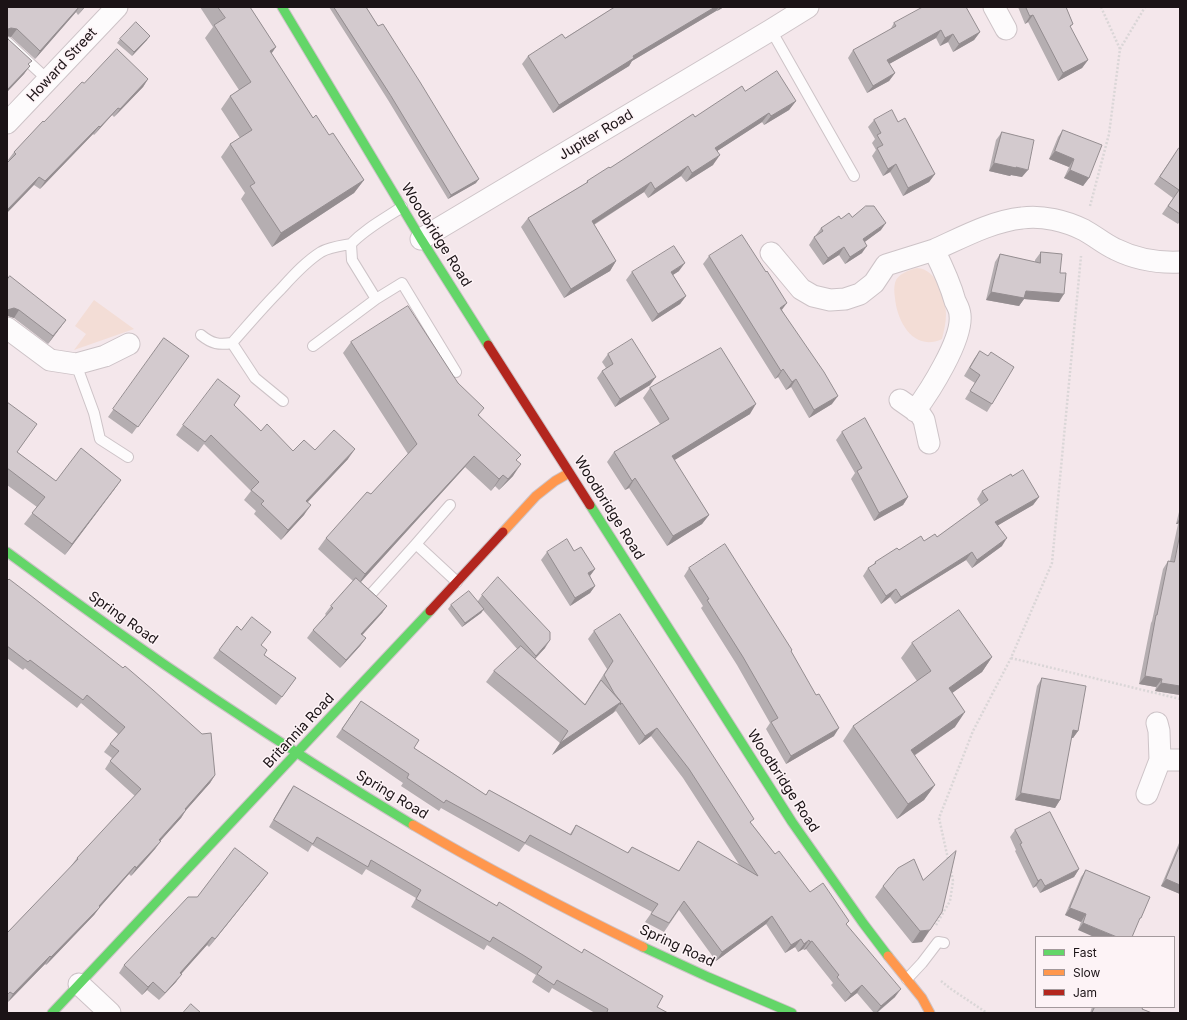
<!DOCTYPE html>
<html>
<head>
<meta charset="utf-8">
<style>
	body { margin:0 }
	#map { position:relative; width:1187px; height:1020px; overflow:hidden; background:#f4e7eb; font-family:Inter,sans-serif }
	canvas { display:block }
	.frame { position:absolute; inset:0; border:8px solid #1b1316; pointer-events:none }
	.legend { position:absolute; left:1035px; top:936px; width:140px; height:72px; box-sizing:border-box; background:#fdf3f6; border:1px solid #a3999c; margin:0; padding:5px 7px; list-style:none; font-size:12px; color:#1b1316 }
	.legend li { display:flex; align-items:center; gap:8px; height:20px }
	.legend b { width:20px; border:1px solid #a3999c }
</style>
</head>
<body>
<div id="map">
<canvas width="1187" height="1020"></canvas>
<div class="frame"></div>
<ul class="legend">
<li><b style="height:5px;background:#63d668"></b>Fast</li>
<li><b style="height:5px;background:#ff974d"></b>Slow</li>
<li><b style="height:5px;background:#b3261e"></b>Jam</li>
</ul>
</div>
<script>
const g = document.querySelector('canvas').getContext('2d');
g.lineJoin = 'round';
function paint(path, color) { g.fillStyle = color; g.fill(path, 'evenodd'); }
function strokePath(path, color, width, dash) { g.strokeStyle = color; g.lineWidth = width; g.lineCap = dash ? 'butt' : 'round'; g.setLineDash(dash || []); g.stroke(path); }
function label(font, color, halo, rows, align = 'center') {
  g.font = font + ' Inter,sans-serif'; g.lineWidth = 3; g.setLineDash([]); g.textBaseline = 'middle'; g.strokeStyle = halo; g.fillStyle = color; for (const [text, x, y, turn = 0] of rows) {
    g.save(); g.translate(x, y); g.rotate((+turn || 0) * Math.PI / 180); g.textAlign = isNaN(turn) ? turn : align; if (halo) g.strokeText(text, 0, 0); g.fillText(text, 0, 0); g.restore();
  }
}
paint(new Path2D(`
	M917,268C937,269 946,297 946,314C946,322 944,331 942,339C914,352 897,322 895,298C894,293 894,287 895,283C897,274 909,270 917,268Z
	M94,300L134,329L74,350L86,334L75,326Z`), '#f3ddd6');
const lane = new Path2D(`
	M771,30L854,176
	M7,42L48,80
	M376,299L352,260L351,244C365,229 384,219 402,207
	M201,335C212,344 219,345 232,343C248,325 263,307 280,290C292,277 305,262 321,252C330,247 340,246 351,244
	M232,343L255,378L283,401
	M313,346L376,299L402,283L456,372
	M76,364L94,413L100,439L128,457
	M416,544L450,505
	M371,594L416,544L457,582
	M907,979L922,963L938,942L944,943`);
const street = new Path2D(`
	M994,7L1006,29
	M7,123L117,7
	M421,239L771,30L808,7
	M771,253L801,289L813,296L830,300L845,299L860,294L874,283L886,265L934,250
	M7,328L50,360L76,364L105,356L129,344
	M900,400L920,414L924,420L929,443
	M915,411C930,391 963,339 960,315C960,310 957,305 955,301C950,283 942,266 934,250C961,238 992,221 1022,218C1042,215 1066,221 1084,230C1095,236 1104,244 1115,249C1135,259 1158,263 1180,262
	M1157,723L1159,731L1160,760
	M1147,794L1160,760H1180
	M79,984L110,1013`);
const fast = new Path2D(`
	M282,7L421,239L488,345
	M590,505L792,822L863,923L888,956
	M7,552C138,649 273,741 413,825
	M643,947L708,977L792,1013
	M52,1013L430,611`);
const slow = new Path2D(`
	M503,532L536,496L555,481L569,473
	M413,825C488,869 565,909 643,947
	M888,956L922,998L930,1013`);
const jam = new Path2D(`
	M488,345L590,505
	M430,611L503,532`);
strokePath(lane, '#cdc3c7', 12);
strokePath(street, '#cdc3c7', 23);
strokePath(fast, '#cdc3c7', 11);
strokePath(slow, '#cdc3c7', 11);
strokePath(jam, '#cdc3c7', 11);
strokePath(new Path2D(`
	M1101,7L1120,49
	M1090,206L1109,134L1120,49L1145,7
	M1011,658L1180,699
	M948,859L939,818L973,731L1011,658L1052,563L1081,256
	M936,925L950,901L953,881L951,870
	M941,981L951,989L987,1013`), '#dad6d7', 2.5, [2, 2]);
strokePath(lane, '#fdfbfc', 10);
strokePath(street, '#fdfbfc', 21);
strokePath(fast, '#63d668', 9);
strokePath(slow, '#ff974d', 9);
strokePath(jam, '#b3261e', 9);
paint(new Path2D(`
	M7,7H85L78,15L76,12L35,59L11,37L7,36L8,39L29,65L24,74L7,92Z
	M200,7H250L276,47L271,53L313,118L329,135L364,180L354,193L272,247L241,199L245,193L221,157L230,144L240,138L221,109L230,96L239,90L205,38L213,27Z
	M329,7H366L378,26L476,183L448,199L388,100Z
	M615,7H724L717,11H716L632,61L629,66L553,113L522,64L528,56L565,38Z
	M1018,7H1066L1073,24L1070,27L1088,60L1082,68L1058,81L1028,22L1025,24Z
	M894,23L980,32L974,40L953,52L948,42L940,46L936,38L889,64L895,73L889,81L867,93L848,58L853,50L890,30Z
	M120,39L147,40L132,56L117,43Z
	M148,79L143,87L114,117L112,115L94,135L93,134L40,189L34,185L8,160L14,152L84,83Z
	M745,91L796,101L789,110L764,125L762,122L717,151L713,165L686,182L681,176L648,198L644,192L594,225L616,261L610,271L564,298L521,227L528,218L586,183L587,181L610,168L695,117Z
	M874,120L898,122L935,174L929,182L903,196L890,172L883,176L872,156L876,150L872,143L875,139L868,127Z
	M1063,130L1089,178L1083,186L1064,178L1069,167L1049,159L1058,137Z
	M1002,132L1022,177L1011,175L1010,176L989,171L996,140Z
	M1179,148H1180V221L1178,224L1162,214L1173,198L1154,184Z
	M852,217L881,230L864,242L862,253L845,264L839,255L823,265L809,245L814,237L817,236L816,235L821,228L841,219Z
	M1041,252L1060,273L1059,302L1024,299L1019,306L986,300L995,262L1000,254L1035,262V260Z
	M709,256L782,310L832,404L809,418L791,387L786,390L778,377L775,379L703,264Z
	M679,271L673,275L686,296L680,304L652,322L626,280L632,272Z
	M7,280L66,320L48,344L14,318L8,316Z
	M164,338L189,356L132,434L108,417Z
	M351,342L458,383L479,415L517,461L513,476L499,490L495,486L491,491L465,467L361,582L387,606L382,613L362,635L366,638L360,646L340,668L307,638L313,630L326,615L325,614L331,606L353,581L318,549L326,538L371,494L408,454L343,353Z
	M980,351L992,404L987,412L965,399L975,383L964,376L974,359Z
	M608,354L650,385L615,407L597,378L602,371L606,368L602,362Z
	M650,388L750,414L674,460L709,515L702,524L667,546L629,488L625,490L607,462L614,452L660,424L643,398Z
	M7,402L29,435L17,452L56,481L121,480L65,555L24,524L37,507L7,485Z
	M234,405L261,431L293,451L315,450L348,459L308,502L304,515L281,540L254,514L256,511L244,500L251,491L204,444L198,452L176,435L183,425Z
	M842,432L908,497L903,505L874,521L851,479L855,473L836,440Z
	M1012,476L1039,497L1033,505L998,525L1002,546L972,568L966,560L895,604L890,597L881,604L863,576L868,568L873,565L875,562L899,550L924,541L937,537L981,506L977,499L982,491Z
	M1180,508V695L1155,691L1156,687L1139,684L1151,623L1152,621L1163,569L1168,561H1170L1178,524H1176Z
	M547,552L595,569L590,576L595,586L590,593L570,606L541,560Z
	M689,568L792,650L791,651L834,736L786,764L766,729L770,723L737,665L701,608L703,606L684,576Z
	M7,579L215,775L210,783L186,810L181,818L160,841L155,849L144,862L131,876L129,874L100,907L94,915L46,965L45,964L8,1002L7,1001V933L72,866H71L77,858L135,796L105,769L112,758L104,752L110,744L118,734L81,703L77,708L25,668L23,670L7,658Z
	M482,595L545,648L535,659L585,704L607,669L588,639L594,631L751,823L775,854L810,892L847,925L895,997L877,1013H874L857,993L845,1002L831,985L833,983L806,949L804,950L803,949L798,952L795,947L785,953L766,924L716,961L679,910L664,932L645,922L652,912L525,844L519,852L441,808L439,811L401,786L403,783L336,737L361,701L414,748L486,795L489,790L570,834L576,825L627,853L632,847L679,871L698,841L740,866L683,778L651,736L639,745L616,711L552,755L560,743L486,682L494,671L518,650L483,610L481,613L462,627L448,609L451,605L478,601Z
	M912,643L992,657L982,672L952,693L955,727L914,756L935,785L924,800L897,819L843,741L853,726L917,681L901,658Z
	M261,645L264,655L296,678L276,705L213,658L219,650Z
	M1042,678L1078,731L1073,738H1071L1060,800L1055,808L1015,800L1037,686Z
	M294,786L657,1007L668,1013H595L552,988L549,993L532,982L536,975L487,945L484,950L411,907L416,898L366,869L362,875L312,845L308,852L269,827L288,794Z
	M1015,830L1079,869L1074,877L1040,893L1036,886L1033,888L1015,851L1016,850L1010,837Z
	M1180,841V894L1161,886L1179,843Z
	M1086,870L1150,897L1078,930L1081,922L1065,915L1081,877Z
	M923,880L922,942L912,943L875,897L883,886Z
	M262,881L209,947L207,945L181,973L176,982L159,1000L147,990L142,995L119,973L124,965L197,897Z
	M1092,1007H1143L1142,1009L1152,1013H1090Z`), '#b5aeb1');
paint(new Path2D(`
	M79,7L76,12L35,59L40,51Z
	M84,7H85L78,15Z
	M715,7H719L716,11L632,61L629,66L553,113L559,105L633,56Z
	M720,7H724L717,11Z
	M1033,15L1028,22L1025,24L1030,16Z
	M11,28L17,29L11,37L7,36V31L8,29Z
	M941,30L936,38L882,68L887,60Z
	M980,32L974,40L953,52L959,44Z
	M953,34L948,42L940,46L945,38Z
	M150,36L147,40L132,56L134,52Z
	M276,47L267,60L270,51Z
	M1088,60L1082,68L1058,81L1063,73Z
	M30,66L24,74L7,92V90Z
	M895,73L889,81L867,93L873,86Z
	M148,79L143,87L114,117L120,109Z
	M796,101L789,110L764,125L771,116Z
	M118,108L112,115L94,135L100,127Z
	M769,113L762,122L708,157L715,148Z
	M99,126L93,134L40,189L45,181Z
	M1055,151L1074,159L1069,167L1049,159Z
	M720,155L713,165L686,182L692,173Z
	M994,163L1016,167L1028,170L1022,177L1011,175L1010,176L989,171Z
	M896,164L890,172L883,176L888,169Z
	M688,166L681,176L648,198L655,189Z
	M1070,170L1089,178L1083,186L1064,178Z
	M935,174L929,182L903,196L908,188Z
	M39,177L34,185L7,213V210Z
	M479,179L476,183L448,199L451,195Z
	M364,180L354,193L272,247L281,233Z
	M651,182L644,192L585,230L592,221Z
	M886,223L881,230L858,247L863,239Z
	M867,246L862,253L845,264L850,257Z
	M844,247L839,255L823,265L828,258Z
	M616,261L610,271L564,298L571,289Z
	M685,263L679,271L665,280L671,272Z
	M1026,291L1064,294L1059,302L1024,299L1019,306L986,300L991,292Z
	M686,296L680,304L652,322L658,314Z
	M787,303L781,311L780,308Z
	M14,308L19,310L14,318L8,316H7V310Z
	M66,320L48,344L53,336Z
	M783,369L778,377L775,379L781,371Z
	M656,377L650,385L615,407L620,399Z
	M796,379L791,387L786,390L792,382Z
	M838,396L832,404L809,418L814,410Z
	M756,404L750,414L665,466L672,456Z
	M355,449L348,459L299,511L306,501Z
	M474,456L465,467L357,586L365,574Z
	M521,464L513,476L499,490L508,479Z
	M503,475L495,486L491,491L499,479Z
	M635,478L629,488L625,490L632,481Z
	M121,480L114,490L65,555L72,544Z
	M908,497L903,505L874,521L879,513Z
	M1039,497L1033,505L990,530L995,522Z
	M311,505L304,515L281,540L288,530Z
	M709,515L702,524L667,546L673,536Z
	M1180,518V521L1178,524H1176Z
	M1007,538L1002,546L972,568L977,560Z
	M972,552L966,560L895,604L901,597Z
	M595,569L589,577L588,573Z
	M595,586L590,593L570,606L575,598Z
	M896,589L890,597L881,604L886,596Z
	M387,606L382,613L356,642L361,634Z
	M484,609L481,613L462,627L465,623Z
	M366,638L360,646L340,668L346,660Z
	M550,640L545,648L530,664L536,656Z
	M992,657L982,672L938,703L949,688Z
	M1145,676L1162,679L1156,687L1139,684Z
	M1161,683L1180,686V695L1155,691Z
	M621,702L613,713L552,755L560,743Z
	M965,712L955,727L900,765L911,750Z
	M657,728L651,736L639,745L645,736Z
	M839,728L834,736L786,764L791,756Z
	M1073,730L1078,731L1073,738L1067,737Z
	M215,775L210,783L180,817L185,809Z
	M935,785L924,800L897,819L908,804Z
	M1021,793L1060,800L1055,808L1015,800Z
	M186,810L181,818L154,848L159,840Z
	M161,841L155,849L131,876L136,868Z
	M135,866L129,874L100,907L94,915L46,965L51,957L99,906Z
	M1079,869L1074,877L1040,893L1045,886Z
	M268,873L262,881L209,947L215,939Z
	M1041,879L1036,886L1033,888L1038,881Z
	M1166,879L1180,885V894L1161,886Z
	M1070,908L1086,914L1081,922L1065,915Z
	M772,916L766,924L716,961L722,952Z
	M1083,923L1117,937H1094L1078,930Z
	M930,930L922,942L912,943L920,931Z
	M212,937L207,945L175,981L180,973Z
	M801,939L795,947L785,953L791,945Z
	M809,940L803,949L798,952L804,944Z
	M812,941L806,949L804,950L810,942Z
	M50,956L45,964L8,1002L13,994Z
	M182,974L176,982L159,1000L165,993Z
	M153,982L147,990L142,995L148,987Z
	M862,985L857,993L845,1002L851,994Z
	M901,989L895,997L876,1013L881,1006Z`), '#948d90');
const building = new Path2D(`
	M7,7H79L40,51L17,29L11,28L8,29L7,31Z
	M218,7H250L276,47L270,51L313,118L316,115L329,135L333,133L364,180L281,233L250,186L255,183L230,144L252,130L230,96L251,82L214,25L225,18Z
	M334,7H366L378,26L383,24L420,82L479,179L451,195L391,96Z
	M615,7H715L633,56L634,58L559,105L528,56L562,34L565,38Z
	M923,7H966L980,32L959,44L953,34L945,38L941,30L887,60L895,73L873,86L853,50L896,26L894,23Z
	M1026,7H1066L1073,24L1070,26L1088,60L1063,73L1033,15L1030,16Z
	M136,22L150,36L134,52L120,39Z
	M7,36L8,39L32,61L28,64L30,66L7,90Z
	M117,49L148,79L120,109L118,108L100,127L99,126L45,181L39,177L7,210V163L16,154L14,152L43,121L44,122L82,82L84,83Z
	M777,71L796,101L771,116L769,113L715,148L720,155L692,173L688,166L655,189L651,182L592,221L616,261L571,289L528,218L588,182L587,181L609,167L610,168L693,114L695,117L742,86L745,91Z
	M892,110L898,122L905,118L935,174L908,188L896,164L888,169L877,148L883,145L877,135L881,133L874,120Z
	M1063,130L1102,145L1089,178L1070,170L1074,159L1055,151Z
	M1002,132L1034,140L1028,170L1016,167V168L994,163Z
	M1179,148H1180V214L1168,206L1179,190L1160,177Z
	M866,206H874L886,223L863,239L867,246L850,257L844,247L828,258L814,237L823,231L821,228L839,216L841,219L849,213L852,217Z
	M742,235L766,272L767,271L787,303L780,308L824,372L838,396L814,410L796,379L792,382L783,369L781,371L709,256Z
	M674,246L685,263L671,272L686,296L658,314L632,272Z
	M1041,252L1062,254L1060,273H1066L1064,294L1026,291L1024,298L991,292L1000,254L1040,263Z
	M10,276L66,320L53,336L19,310L14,308L7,310V280Z
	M408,306L458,383L484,408L478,415L521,455L516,460L521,464L508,479L503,475L499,479L474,456L365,574L326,538L367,492L371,494L417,444L351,342Z
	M164,338L189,356L138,427L113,409Z
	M632,339L656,377L620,399L602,371L613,364L608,354Z
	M721,348L756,404L672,456L709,515L673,536L635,478L632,481L614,452L669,419L650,388Z
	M980,351L988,356L991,352L1014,367L992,404L970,391L980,375L970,368Z
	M218,379L240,396L234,405L261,431L267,424L293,451L304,440L315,450L334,430L355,449L306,501L311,505L288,530L261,504L264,501L251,490L259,482L211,435L205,442L183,425Z
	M7,402L37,424L17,452L56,481L81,448L121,480L72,544L32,513L45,497L7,468Z
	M865,418L908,497L879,513L857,471L862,468L842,432Z
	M1023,470L1039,497L995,522L1007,538L977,560L972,552L901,597L896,589L886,596L868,568L876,563L875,562L897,548L899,550L921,536L924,541L935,534L937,537L988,500L982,491L1011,474L1012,476Z
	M1180,534V686L1161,683L1162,679L1145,676L1156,615H1157L1168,561L1174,562Z
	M567,539L574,551L581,547L595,569L588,573L595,586L575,598L547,552Z
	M725,544L792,650L791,651L816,695L819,694L839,728L791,756L771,722L778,718L743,657L707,600L709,599L689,568Z
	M498,577L550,632V640L536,656L482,595Z
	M356,578L387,606L361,634L366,638L346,660L313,630L333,608L331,606Z
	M7,579L8,580L9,579L30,595L123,668L125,666L153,690L202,734L211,733L215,775L185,809L186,810L159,840L161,841L136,868L135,866L99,906L100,907L51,957L50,956L13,994L10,992L7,995V934H8L7,933L78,859L77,858L141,789L110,761L119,751L110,744L125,727L87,695L83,700L30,660L28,662L7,646Z
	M469,591L484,609L465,623L451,605Z
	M959,610L992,657L949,688L965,712L911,750L935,785L908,804L853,726L931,671L912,643Z
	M620,614L697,731L754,819L750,822L775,854L779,851L810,892L823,883L849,921L846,924L901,989L881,1006L862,985L851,994L837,977L839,975L812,941L810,942L809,940L804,944L801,939L791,945L772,916L722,952L684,901L669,923L651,914L658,904L530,835L525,843L446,800L444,803L407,778L409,774L342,729L361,701L419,740L414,748L486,795L489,790L571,835L576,825L628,853L632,847L679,871L698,841L758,876L689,769L657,728L645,736L622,703L620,705L621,702L614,693L604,675L613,661L594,631Z
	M252,617L271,632L261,645L267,650L264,655L296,678L282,697L219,650L237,626L241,630Z
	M521,646L585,705L601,680L621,702L560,743L568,731L494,671Z
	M1042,678L1086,686L1078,731L1073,730L1060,800L1021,793Z
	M294,786L497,906L499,902L582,953L584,949L663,996L657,1007L668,1013H608L607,1012L608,1009L557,980L554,985L537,974L542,967L523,955L493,937L490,942L416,899L421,890L371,860L368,867L317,837L313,844L274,820Z
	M1050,812L1079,869L1045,886L1041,879L1038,881L1020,844L1022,843L1015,830Z
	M1180,845V885L1166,879Z
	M235,848L268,873L215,939L212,937L180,973L182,974L165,993L153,982L148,987L124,965L188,897H197Z
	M956,851L942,912L930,930L920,931L883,886L898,868L914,859L923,880Z
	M1086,870L1150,897L1141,918H1140L1132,937H1117L1083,923L1086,914L1070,908Z
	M191,1004L201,1013H183Z
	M1095,1007H1143L1142,1009L1152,1013H1092Z`);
paint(building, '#d3cace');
strokePath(building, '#948d90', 1);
label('14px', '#1b1316', '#fdf3f6', [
	["Howard Street",62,65,-47],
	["Jupiter Road",596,135,-31],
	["Woodbridge Road",436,235,58],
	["Woodbridge Road",609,508,58],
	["Spring Road",123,618,35],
	["Britannia Road",299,731,-47],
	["Woodbridge Road",783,781,57],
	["Spring Road",392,795,31],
	["Spring Road",677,946,25]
]);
</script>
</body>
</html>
